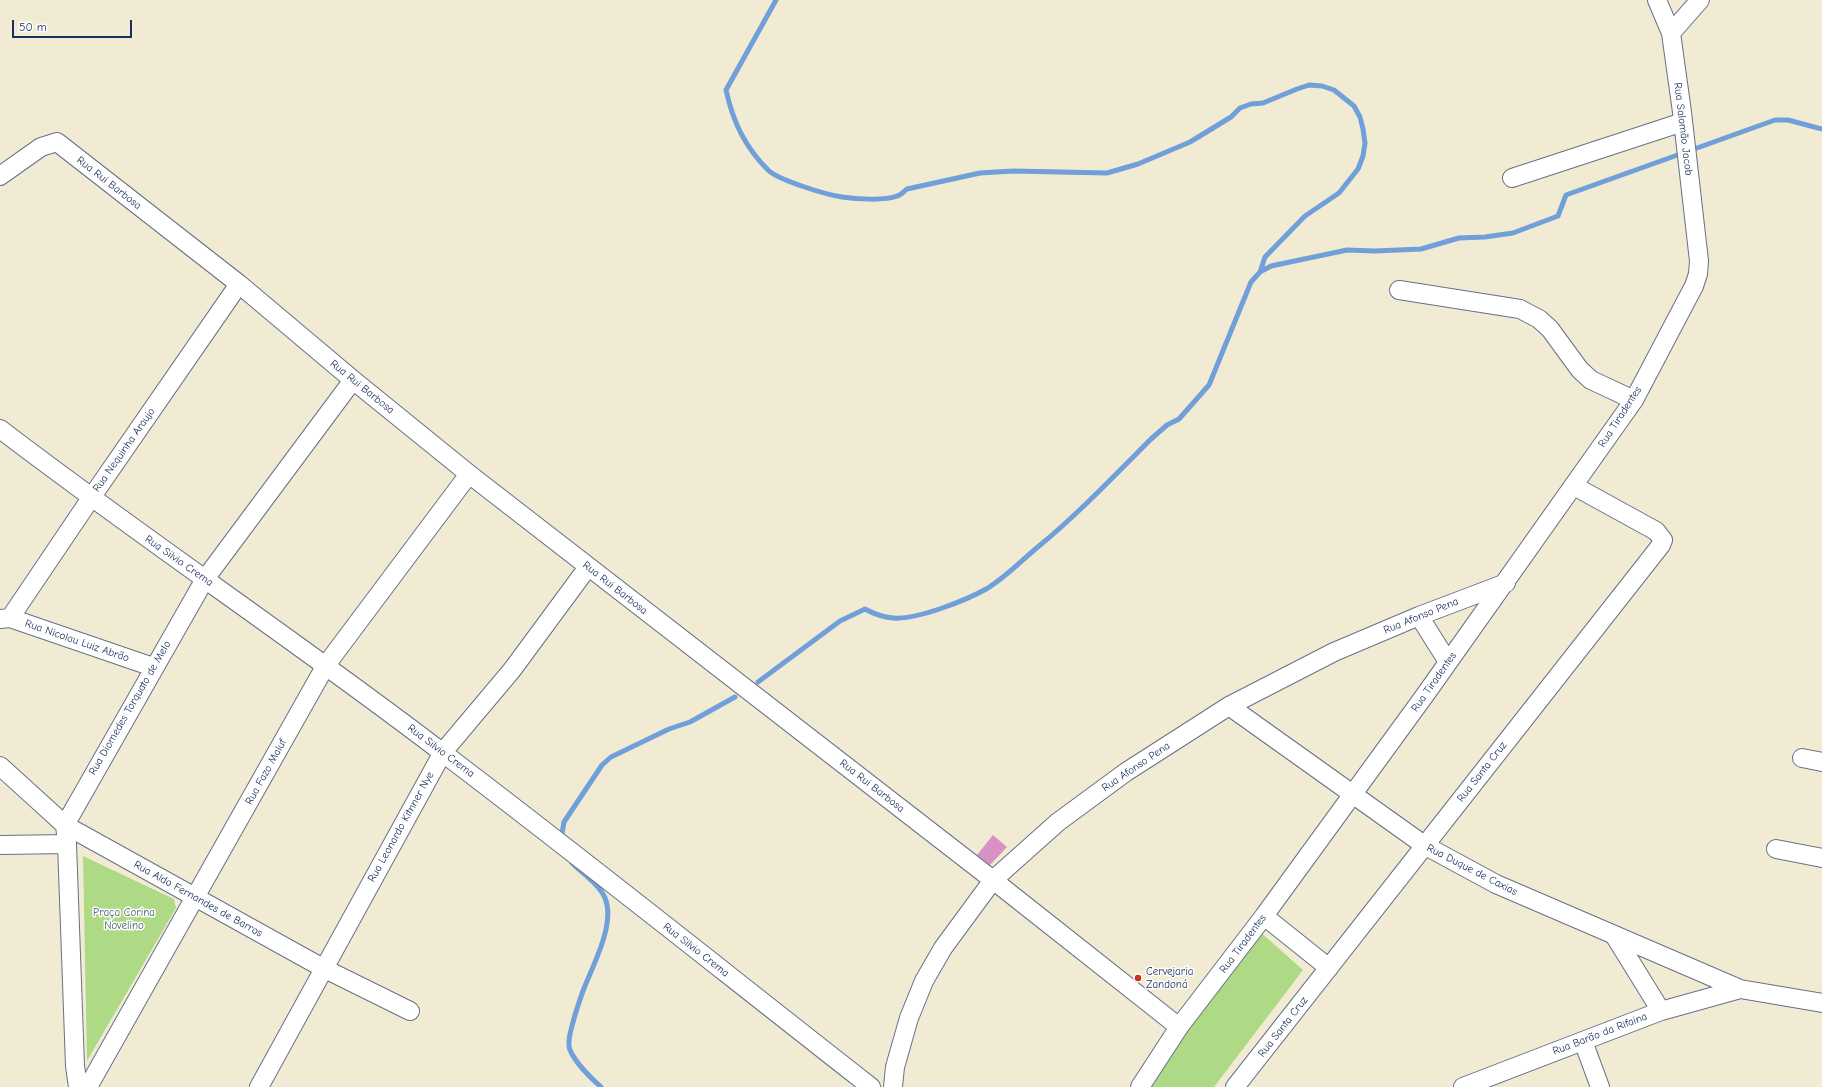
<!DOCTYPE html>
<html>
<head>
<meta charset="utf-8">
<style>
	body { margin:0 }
	#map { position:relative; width:1822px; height:1087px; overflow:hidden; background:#f2ebd4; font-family:"Comic Neue",sans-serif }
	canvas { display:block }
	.scale { position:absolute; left:12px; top:20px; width:120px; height:18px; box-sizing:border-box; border:2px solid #1b2f5e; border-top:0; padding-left:5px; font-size:12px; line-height:14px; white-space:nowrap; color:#1b2f5e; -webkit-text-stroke:3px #fff; paint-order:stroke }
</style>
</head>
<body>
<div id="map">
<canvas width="1822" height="1087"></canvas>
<div class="scale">50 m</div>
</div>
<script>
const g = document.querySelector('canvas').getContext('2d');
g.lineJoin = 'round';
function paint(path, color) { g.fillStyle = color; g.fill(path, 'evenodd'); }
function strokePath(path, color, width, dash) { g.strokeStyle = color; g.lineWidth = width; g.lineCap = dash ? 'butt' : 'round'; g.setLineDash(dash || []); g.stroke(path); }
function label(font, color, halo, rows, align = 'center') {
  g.font = font + ' "Comic Neue",sans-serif'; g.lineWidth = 3; g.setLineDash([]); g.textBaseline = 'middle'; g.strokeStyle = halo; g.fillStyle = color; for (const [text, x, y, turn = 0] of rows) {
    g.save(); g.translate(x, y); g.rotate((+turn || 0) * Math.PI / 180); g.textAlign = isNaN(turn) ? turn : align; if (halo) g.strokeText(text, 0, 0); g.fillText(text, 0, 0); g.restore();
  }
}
paint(new Path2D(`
	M83,856L174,899L176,908L87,1061Z
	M1258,930L1303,970L1214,1087H1145Z`), '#aeda86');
strokePath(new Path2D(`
	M1260,272L1271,266L1347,250L1375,251L1421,249L1459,238L1485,237L1513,233L1558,216L1566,195L1775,120H1788L1822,129
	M758,682L840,621L865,609C874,614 882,617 893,618C917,620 967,600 988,588C1007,576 1022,560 1039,546C1079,513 1115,475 1151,439L1167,425L1179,419L1209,385L1251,282L1260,272L1265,257L1305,216L1339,193L1358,169L1363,156L1365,143L1363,129L1360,117L1354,106L1334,90L1322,86L1309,85L1297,89L1263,103L1251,104L1240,108L1231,117L1190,142L1138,164L1107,173L1013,171L980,173L907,189C904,191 901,195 897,196C885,201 855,199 842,197C827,195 778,180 768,170C745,147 733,122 726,90L776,0
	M561,839L564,822L602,765L611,757L669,729L690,722L735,697
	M572,863C583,874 599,884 605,898C616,924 592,967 583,991C579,1002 575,1014 572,1026C570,1033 567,1043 570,1050C576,1064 590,1077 601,1087`), '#719fd9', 5);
paint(new Path2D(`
	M993,835L1007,847L990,865L977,855Z`), '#d791c3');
const minor = new Path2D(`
	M1671,33L1700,0
	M0,176L41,147L57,142L239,284L353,380L469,474L993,880L1179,1027
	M1512,178L1683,122
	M1399,290L1520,309L1539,319L1550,329L1580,370L1591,380L1634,400
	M0,429C145,540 298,642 443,753C587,862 729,976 871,1087
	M1419,616L1448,662
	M10,618L91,498L239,284
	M0,619L10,618L153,667
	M1229,706L1424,845L1496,884L1740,989L1822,1003
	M1802,758L1822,762
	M0,766L65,825L323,968L410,1011
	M0,845L67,844
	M1776,849L1822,858
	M1264,916L1329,968
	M1614,935L1661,1011
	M1583,1041L1600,1087
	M78,1087L75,1066L67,844L65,825L205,579L353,380
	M88,1087L326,665L469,474
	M259,1087L443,752L512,670L588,567
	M893,1087L895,1067L909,1018L924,981L943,948L993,880L1058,822L1126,772L1229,706L1334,652L1419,616L1506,583
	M1140,1087L1179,1027L1264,916L1425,695L1634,400L1694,286L1698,274L1699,261L1682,112L1671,33L1657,0
	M1235,1087L1661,545L1663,540L1656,531L1574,486
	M1463,1087L1661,1011L1740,989`);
strokePath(minor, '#667187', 20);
strokePath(minor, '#fff', 18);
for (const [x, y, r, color] of [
	[1138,978,4,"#c8321e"]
]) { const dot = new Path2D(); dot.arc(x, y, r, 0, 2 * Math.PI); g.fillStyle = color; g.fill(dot); strokePath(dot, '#fff', 1.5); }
label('11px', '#1b2f5e', '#fff', [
	["Rua Salomão Jacob",1683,129,83],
	["Rua Rui Barbosa",109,183,38],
	["Rua Rui Barbosa",362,387,39],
	["Rua Tiradentes",1620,417,-57],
	["Rua Nequinha Araujo",124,450,-55],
	["Rua Silvio Crema",179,561,35],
	["Rua Rui Barbosa",615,588,38],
	["Rua Afonso Pena",1421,616,-22],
	["Rua Nicolau Luiz Abrão",77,641,19],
	["Rua Tiradentes",1434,682,-55],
	["Rua Diomedes Torquato de Melo",130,708,-60],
	["Rua Silvio Crema",441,751,37],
	["Rua Afonso Pena",1136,767,-34],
	["Rua Fazo Maluf",266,772,-61],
	["Rua Santa Cruz",1482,772,-52],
	["Rua Rui Barbosa",872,786,38],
	["Rua Leonardo Kitnner Nye",401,827,-61],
	["Rua Duque de Caxias",1472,870,27],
	["Rua Aldo Fernandes de Barros",198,899,29],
	["Rua Tiradentes",1243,944,-53],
	["Rua Silvio Crema",696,950,38],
	["Rua Santa Cruz",1283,1027,-52],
	["Rua Barão da Rifaina",1600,1034,-21]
]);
label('11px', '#47626a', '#fff', [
	["Praça Corina",124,913],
	["Novelino",124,926]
]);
label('11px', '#1b2f5e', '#fff', [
	["Cervejaria",1146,972],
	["Zandoná",1146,985]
], 'left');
</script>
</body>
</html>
